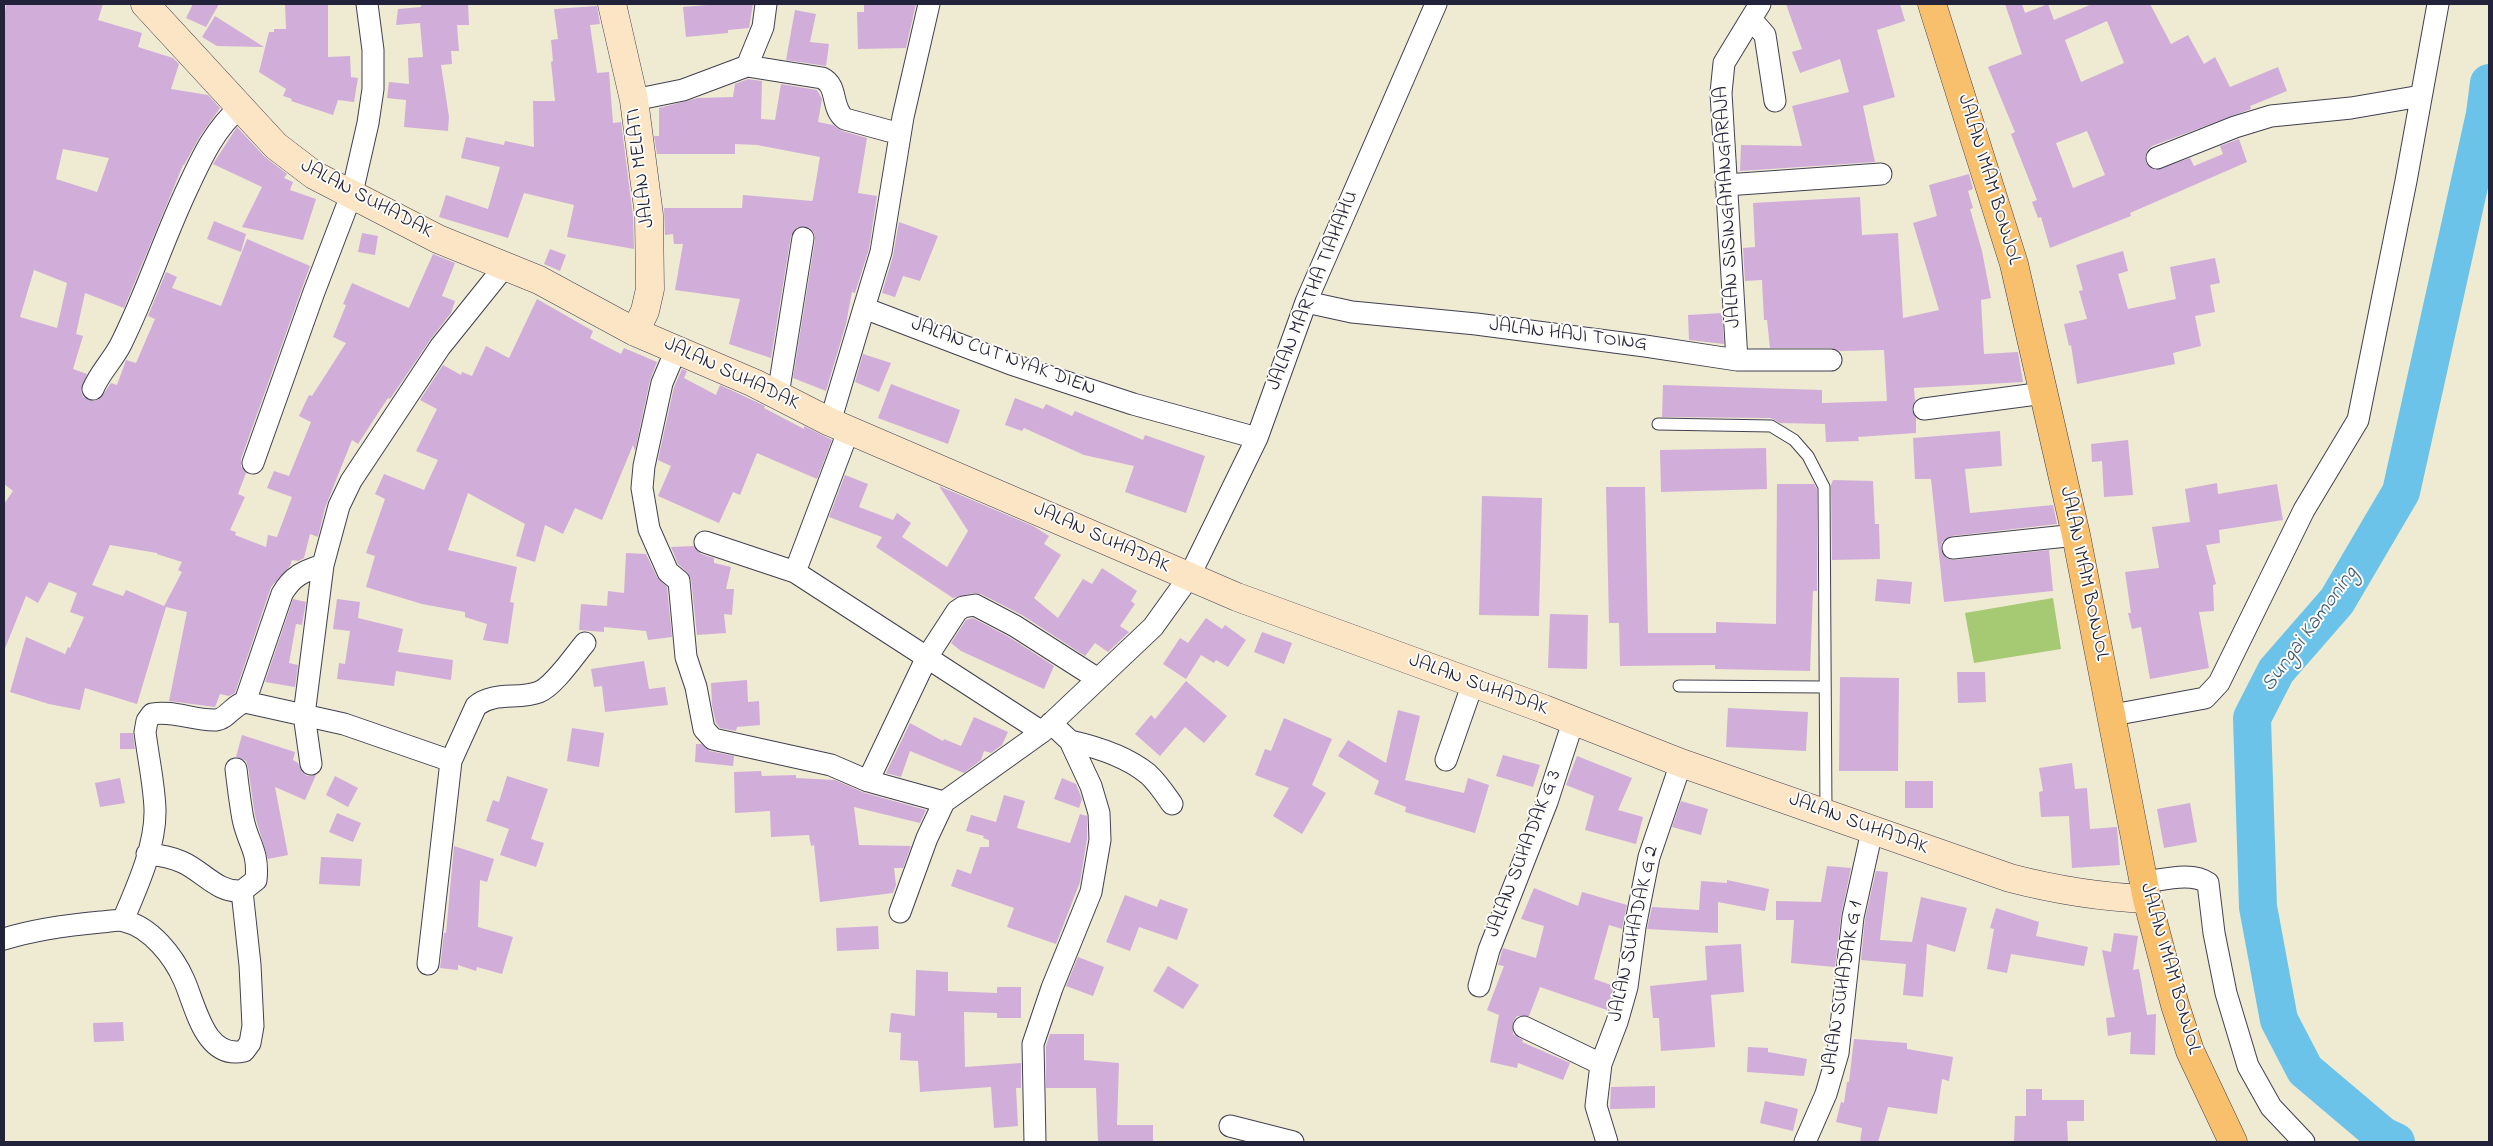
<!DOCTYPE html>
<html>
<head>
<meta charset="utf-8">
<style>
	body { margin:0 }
	#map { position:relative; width:2493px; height:1146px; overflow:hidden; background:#efead2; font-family:"Indie Flower",sans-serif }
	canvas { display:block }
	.frame { position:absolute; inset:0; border:5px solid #22223b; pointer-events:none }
</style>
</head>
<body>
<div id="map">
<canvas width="2493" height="1146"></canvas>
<div class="frame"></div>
</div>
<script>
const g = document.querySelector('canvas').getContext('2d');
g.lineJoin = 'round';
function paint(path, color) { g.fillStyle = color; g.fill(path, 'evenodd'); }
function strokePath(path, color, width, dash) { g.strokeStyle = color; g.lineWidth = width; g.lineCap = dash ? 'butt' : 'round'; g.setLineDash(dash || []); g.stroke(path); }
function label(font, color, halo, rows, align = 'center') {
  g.font = font + ' "Indie Flower",sans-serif'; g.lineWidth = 4; g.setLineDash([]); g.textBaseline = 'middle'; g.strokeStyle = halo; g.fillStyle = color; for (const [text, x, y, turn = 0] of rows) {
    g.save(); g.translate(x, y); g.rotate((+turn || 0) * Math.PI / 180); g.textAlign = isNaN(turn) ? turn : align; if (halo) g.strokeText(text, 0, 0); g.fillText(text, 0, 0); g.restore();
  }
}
paint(new Path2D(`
	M2053,598L2061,649L1974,663L1965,613Z`), '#a6c973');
strokePath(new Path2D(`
	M2396,1142L2383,1136L2305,1070L2279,1020L2258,907L2252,718L2276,671L2337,601L2401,492L2485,114L2489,83`), '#6cc3e9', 38);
paint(new Path2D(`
	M6,4H103L98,20L142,33L138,47L173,58L179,64L171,89L208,95L220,108L200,136L184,165H183L124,308L85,293L76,334L83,336L73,369L87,374L81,390L83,397L94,401L100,399L111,383L117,385L126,360L136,363L155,319L148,316L166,272L177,277L172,288L221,306L247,239L310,266L241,459V466L246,473L238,494L245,497L230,530L236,532L235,535L266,547L268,535L277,537L292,497L267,488L274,471L289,476L311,422L299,416L309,395L312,396L346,343L333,337L346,305L343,304L352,283L409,308L433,254L455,263L442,296L455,301L451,313L430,340L390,399L388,398L358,444L352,440L325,508L318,537L310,534L304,558L298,561L292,560L290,566L271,587L235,693L229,696L220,694L215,707L169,701L187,612L166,607L137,704L85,688L80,710L49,704L10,692L26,637L65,654L68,647L70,648L84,617L70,612L77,593L49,582L38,603L26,596L4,651V504L13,491L4,484V20ZM63,149L109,158L97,192L56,179ZM34,270L67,283L57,328L20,317ZM110,545L157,553V554L182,562L178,570L182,572L164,606L126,590L123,596L92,585Z
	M193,4H219L206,27L186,18Z
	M285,4H328V57L350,56L351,77L358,78L354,102L338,100L333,115L291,101L292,99L283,96L286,89L259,72L269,32H274V29H286Z
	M421,4H468L469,25H457L459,51H451L452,64L441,65L449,117L448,131L404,127L406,100L387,98L389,82L409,84L408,58L423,57L420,23L396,25L398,9L421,7Z
	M719,4H753L749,28L728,30V33L686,37L683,7Z
	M864,4H916L906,48L858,49L857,12H864Z
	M1786,4H1900L1905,21L1877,30L1895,97L1863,106L1875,162L1740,171L1741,145L1802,146L1792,106L1849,92L1840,59L1800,73L1792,52L1802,49Z
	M2005,4H2022L2025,13L2048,4L2054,20L2092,4H2150L2171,44L2188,35L2204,64L2215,57L2230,87L2278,67L2287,91L2250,106L2251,109L2152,146L2147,151L2145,157L2146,163L2155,170L2190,158L2194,166L2223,154L2220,146L2239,139L2247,162L2130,213L2131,216L2050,248L2041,217L2038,218L2032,202L2037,200L2011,134L2015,132L1988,67L2022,54ZM2107,21L2124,63L2081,82L2065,40ZM2087,131L2105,175L2073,188L2056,143Z
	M597,6L600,24L590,25L597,73L609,72L613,123L621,122L633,216L634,249L567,237L574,205L524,193L508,238L439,217L446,195L488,209L500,167L461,158L466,137L504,145L505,141L534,147L533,101H555L551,62L553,61L551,40L558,39L554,9Z
	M795,10L816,14L810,42L829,44L826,66L786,60Z
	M215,16L264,47L217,46L202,37Z
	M748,79L762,81L761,119L775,120L781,84L817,90L822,99L818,122L833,125L842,131L867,138L858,193L877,196L869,249L855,293L852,292L846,324L826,391L793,378L815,240L814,233L810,228L798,227L791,236L771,358L729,344L740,299L675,290L683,244H674L673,234L665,235L664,208H742L743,195L812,201L813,199L820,157L757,145L735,144V154H657L654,136H659V108L698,98L733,97L735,84Z
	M237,127L265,157L287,174L284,178L293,182L290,190L316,199L303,240L242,227L262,187L213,164Z
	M1969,174L1973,189L1968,191L1973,208L1970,209L1982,251L1991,298L1981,300L1984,354L2018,352L2023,382L1914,388L1915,401L1912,410L1916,418V433L1858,437L1859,441L1826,442L1825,424L1780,423L1771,418L1662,417L1663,385L1822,390V403L1887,401L1884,350L1839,351L1831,348H1770L1767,320H1764L1762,280L1745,281L1743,248L1755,247L1753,203L1860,197L1862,235L1898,233L1903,318L1939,310L1913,223L1937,216L1929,185Z
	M214,221L246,234L241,252L207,239Z
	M899,222L938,236L920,281L903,276L895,297L882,293L893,256Z
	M362,233L378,236L375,255L358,252Z
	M550,249L566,255L560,271L544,264Z
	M2123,251L2128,271L2118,274L2128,309L2176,299L2170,267L2215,258L2220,283L2210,285L2215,312L2195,316L2201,346L2173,353L2175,364L2077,384L2071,345L2069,346L2064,324L2087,319L2079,291L2083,290L2076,265Z
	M537,299L593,331L590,338L621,354L624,348L657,362L650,380L635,451L633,445L602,520L575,508L563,534L545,525L535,562L516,556L525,524L468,493L448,550L517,567L510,602L514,603L508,644L483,640L487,624L465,617V612L422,604L366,587L375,556L366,553L385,499L375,494L384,474L424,490L438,460L416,451L437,409L420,400L443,365L461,375L462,372L472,376L486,346L509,358Z
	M1722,313L1724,344L1689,340L1688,315Z
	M863,354L891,363L879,392L855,382Z
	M682,369L687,371L684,378L716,395L720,385L765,406L764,408L804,429V426L832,440L817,479L757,453L740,495L733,492L719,523L658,496L671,466L658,460L674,387Z
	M891,384L960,410L948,444L878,418Z
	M1015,398L1043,409L1046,404L1072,416L1075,411L1143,440L1145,435L1205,456L1186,513L1125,492L1134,466L1084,455L1024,428L1022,431L1005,425Z
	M2000,431L2002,466L1965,469L1970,513L2053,505L2057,524L1952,536L1942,542L1941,550L1948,559L1954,560L2049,550L2053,591L1944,602L1931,479H1915L1913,438Z
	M2128,440L2133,495L2104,497L2102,461L2092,462L2091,444Z
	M1766,448L1767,489L1661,492L1660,450Z
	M845,475L868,484L859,507L893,520L897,513L911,523L902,537L947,567L968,531L939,486L1033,526L1049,536L1044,544L1061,555L1034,598L1058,618L1083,579L1092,584L1102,568L1137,591L1131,601L1135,604L1120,626L1129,632L1108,652L1095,643L1085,656L1022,615L981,594L973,593L953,598L876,547L882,537L829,517Z
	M1833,480L1873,481L1875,524H1879L1880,559L1832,560L1831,485Z
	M2217,483L2218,494L2277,484L2283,520L2219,530L2220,543L2206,545L2216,584L2213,585L2214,611L2199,612L2209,668L2150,679L2141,627L2132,629L2128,613H2131L2125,572L2159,568L2152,527L2190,522L2185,489Z
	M1777,484H1814L1817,489V591H1813L1810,671L1715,669V665L1620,666L1619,623H1609L1606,487H1645L1648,633H1716V622L1776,624Z
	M1482,496L1542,498L1539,616L1479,615Z
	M694,546L701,554L714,558V563L731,567L726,589H734L732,615L724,614L726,633L697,635L691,579L687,572L678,564L671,547Z
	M626,553L646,554L657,577L667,587L672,637L648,640L646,631L604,627V632L579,630L581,604L607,606L608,591L624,593Z
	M1877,579L1912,582L1910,604L1875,601Z
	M293,599L306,602L302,625L296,624L289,663L298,665L295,687L265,682Z
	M337,599L360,602L358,618L403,629L398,652L453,660L451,680L396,671L394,686L337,679L339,663L345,664L350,631L333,629Z
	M1550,614L1588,615L1587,669L1548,668Z
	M973,618L1009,637L1054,666L1044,689L961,651L951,643L966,620Z
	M1206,618L1222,629L1225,625L1246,640L1228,667L1216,660L1214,663L1201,655L1186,679L1163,664L1180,638L1188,643Z
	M1262,632L1292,643L1284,664L1254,652Z
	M644,661L649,689L665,687L668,705L605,712L602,686L594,687L591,669Z
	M1957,672H1985L1986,702L1958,703Z
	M1840,677L1899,678L1898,771H1839Z
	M747,680L748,702L759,701L760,725L737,727L736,731L720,728L716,723L712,705L711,683Z
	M1186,681L1227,716L1204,743L1185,727L1160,756L1135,734L1151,715L1155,719Z
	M1728,708L1808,712L1806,751L1726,747Z
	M1398,710L1420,716L1405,780L1464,793L1468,778L1489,785L1475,833L1405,812L1406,807L1374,794L1379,781L1338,756L1348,740L1386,763Z
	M974,717L1008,732L1002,745L991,753L984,751L981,760L964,773L910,751L901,777L886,773L910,723L943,741L944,739L961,746Z
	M1284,718L1332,739L1312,785L1326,793L1302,834L1273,816L1289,788L1255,775L1265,749L1271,751Z
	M572,728L604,733L599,767L567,761Z
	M120,733H133L135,749H120Z
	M242,735L295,752L293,760L298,763L302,772L307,776L316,775L305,800L275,787L288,855L268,859L255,816L248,767L246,761L236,757Z
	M696,744H701L710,751L734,756L733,766L695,762Z
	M1503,755L1540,765L1533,787L1496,776Z
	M1577,756L1632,778L1618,810L1643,817L1636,844L1585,830L1594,796L1566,785Z
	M2072,763L2075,789L2087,788L2090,829L2117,827L2120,865L2072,868L2069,816L2041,817L2039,792L2043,791L2039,768Z
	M761,771L762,776L796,775V778L835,780L865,793L926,810L920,823L854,807L859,845L911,846L903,868H894L896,885L893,893L820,902L814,845L811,846L809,835L771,837L770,811L735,813L734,772Z
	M335,776L358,788L348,807L326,795Z
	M507,776L548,789L531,839L544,843L536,867L500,855L509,829L486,821L493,800L499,802Z
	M120,778L125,803L100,807L95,783Z
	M1062,778L1076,784L1082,799L1079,808L1054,799Z
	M1905,781H1933V808H1905Z
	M1004,795L1025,801L1017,828L1070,843L1080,814L1087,816V839L1080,882L1056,944L1007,927L1014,908L951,886L957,869L971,874L980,847H989V840L983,838L984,836L966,831L971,815L996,822Z
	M1681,801L1708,809L1701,835L1672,827Z
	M2190,803L2197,842L2164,848L2157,809Z
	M337,813L361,823L353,842L329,832Z
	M454,846L494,859L487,882L480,880L478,927L513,937L502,974L477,967L476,971L458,965V970L440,968L444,933H446Z
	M321,857L362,859L360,886L319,884Z
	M1827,866L1851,868L1841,916L1835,967L1791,963L1794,920H1776V901L1821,902Z
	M1876,871L1888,872L1880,940L1912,942L1921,897L1967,908L1955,952L1927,944L1923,997L1903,995L1906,964L1861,960L1865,919Z
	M1727,880L1769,889L1765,911L1718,902V933L1647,929L1652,907L1699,910L1701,881L1727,883Z
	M1534,888L1578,906L1582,892L1627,905L1622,929L1609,925L1594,979L1614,986L1607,1010L1540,987L1529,1016H1517L1513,1022V1034L1523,1040L1522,1042L1570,1063L1563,1080L1518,1063L1517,1068L1490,1062L1499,1015L1487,1010L1504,966L1498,965L1503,948L1536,958L1544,926L1521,919Z
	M1125,895L1157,907L1160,899L1188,909L1177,940L1139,927L1130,951L1106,942Z
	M1996,908L2039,922L2036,936L2088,947L2084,966L2011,954L2007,973L1987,969L1994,929L1990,928Z
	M878,926L879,949L837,951L836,928Z
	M2114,933L2138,936L2133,970L2139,969L2147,1015L2156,1014L2155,1055L2130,1054L2131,1032L2108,1036L2106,1018L2115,1017L2102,950L2111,952Z
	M1741,944L1744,992L1711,995L1715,1047L1661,1051L1659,1018H1653L1650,986L1707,980L1705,946Z
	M1078,957L1104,967L1093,996L1066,986Z
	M1168,966L1199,985L1183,1009L1153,991Z
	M916,970L948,972V991L997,993V987H1021V1018H997V1013L964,1012L965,1067L1021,1063V1088H1016L1018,1126L994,1128L991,1087L920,1092L918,1061L900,1060L901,1033L889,1032L891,1013L915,1016Z
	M123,1022L124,1041L94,1042L93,1023Z
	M1050,1034H1084V1060L1119,1063L1117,1125H1153V1142H1098L1096,1088H1046V1046Z
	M1854,1039L1907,1043V1049L1953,1057L1949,1081L1942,1079L1937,1114L1888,1107L1878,1142H1860L1862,1128L1836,1122L1841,1102L1844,1103L1847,1082H1849Z
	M1748,1047L1768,1048V1052L1807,1059L1804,1076L1747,1072Z
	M1655,1086V1108L1610,1109L1611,1087Z
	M2026,1089H2042V1100H2084V1121H2067L2068,1142H2014L2015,1116H2026Z
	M1765,1101L1798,1109L1793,1131L1760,1123Z`), '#d0aed9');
const lane = new Path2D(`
	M1658,424L1771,426L1794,440L1808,456L1824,487L1826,814
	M1679,686L1824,687`);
const street = new Path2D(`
	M1751,19L1765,35L1775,101
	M747,66L822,78C839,86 830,108 845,119L900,134
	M634,100L683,90L747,66L763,27L766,4
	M2157,158L2235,127L2271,116L2351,108L2421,96
	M1726,185L1881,174
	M1306,302L1352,312L1476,324L1645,346L1737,360H1831
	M864,308L881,252L903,117L929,4
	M676,350L662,383L644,466L642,488L649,529L668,572L679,581L686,657L696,687L704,729L713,739L831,765L868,781L944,802
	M1737,360L1721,93L1724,63L1760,4
	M93,389C100,372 113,360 121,344C147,292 164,237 189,185C203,155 215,129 241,106
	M778,395L803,238
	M1924,409L2044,393
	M830,422L864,308L1011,364L1133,404L1257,438
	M849,429L795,572L1042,732
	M253,463L314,292L352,193L368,123L373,89V50L367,4
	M705,542L795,572
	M1953,548L2076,535
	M245,702L282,594C292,576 304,571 323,565
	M2113,715L2205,698L2219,683L2304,510L2358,420L2406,181L2438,4
	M1070,741C1097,747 1126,756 1148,774C1157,782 1165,794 1172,804
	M1446,760L1473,683
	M311,764L304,715L323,565L339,506L351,481L440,347L505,266
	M868,781L927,657L957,611L963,607L975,605L1015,626L1098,679
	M147,854C159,855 171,857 182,862C203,871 217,893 242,891L256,880C259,850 248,844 243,819C240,803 238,786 236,769
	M2144,882C2162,880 2192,871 2208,883L2214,933L2226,993L2248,1066L2271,1107L2304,1142
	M900,912L927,838L944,802L1042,732L1153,627L1189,577L1257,438L1306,302L1436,4
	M123,920C137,887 156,846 155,809C154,783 148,757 145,732L147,721L152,714C174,710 194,721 216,720C227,719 233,705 245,702L344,724L451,761L476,706C494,691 518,700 539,692C554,686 574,656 585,643
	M4,939C36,929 68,925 101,922C108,922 117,919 124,921C151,927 174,957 184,980C196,1007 205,1060 244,1051L250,1043L253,1026L250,965L242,891
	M428,964L451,761
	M1479,986L1489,950L1547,802L1573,722
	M1524,1027L1601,1064
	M1230,1126L1293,1142
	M1035,1142L1033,1044L1052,988L1091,892L1100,840L1099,813L1091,786L1070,741L1051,723
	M1607,1142L1596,1106L1601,1064L1617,1022L1627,987L1635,927L1649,857L1681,763
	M1805,1142L1826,1094L1838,1053L1853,917L1872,831`);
const secondary = new Path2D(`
	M145,4L276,146L314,175L438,239L539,280L635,332L754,383L830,422L1237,597L1544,709L1681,763L2010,878C2056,890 2099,897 2147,899
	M612,4L634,100L649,215L650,289L645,311L635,332`);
const primary = new Path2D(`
	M1932,4L2014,264L2076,535L2147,899L2175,1005L2190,1051L2233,1142`);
strokePath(lane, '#414052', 13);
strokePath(street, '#414052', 23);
strokePath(secondary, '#414052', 29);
strokePath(primary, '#414052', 29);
strokePath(lane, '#fff', 11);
strokePath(street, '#fff', 21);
strokePath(secondary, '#fce5c4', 28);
strokePath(primary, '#f8bf6c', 28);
label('20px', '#22223b', '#fdfcf7', [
	["JALAN MELATI",642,168,-97],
	["JALAN IMAM BONJOL",1988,180,73],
	["JALAN SUHADAK",366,200,28],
	["JALAN SISINGAMANGARAJA",1729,207,-93],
	["JALAN MARTHA TIAHAHU",1314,291,-68],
	["JALAN HAJI TOING",1568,336,7],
	["JALAN CUT NYAK DIEN",1003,358,20],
	["JALAN SUHADAK",731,375,25],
	["JALAN SUHADAK",1101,539,24],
	["JALAN IMAM BONJOL",2083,574,78],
	["JALAN SUHADAK",1478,686,20],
	["JALAN SUHADAK",1858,825,20],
	["JALAN SUHADAK G 3",1525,854,-69],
	["JALAN SUHADAK G 2",1635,934,-78],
	["JALAN IMAM BONJOL",2169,969,74],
	["JALAN SUHADAK G 1",1844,988,-81]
]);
label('italic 21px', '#3c5a78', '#fdfcf7', [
	["Sungai Kamoning",2311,630,-54]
]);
</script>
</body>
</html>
